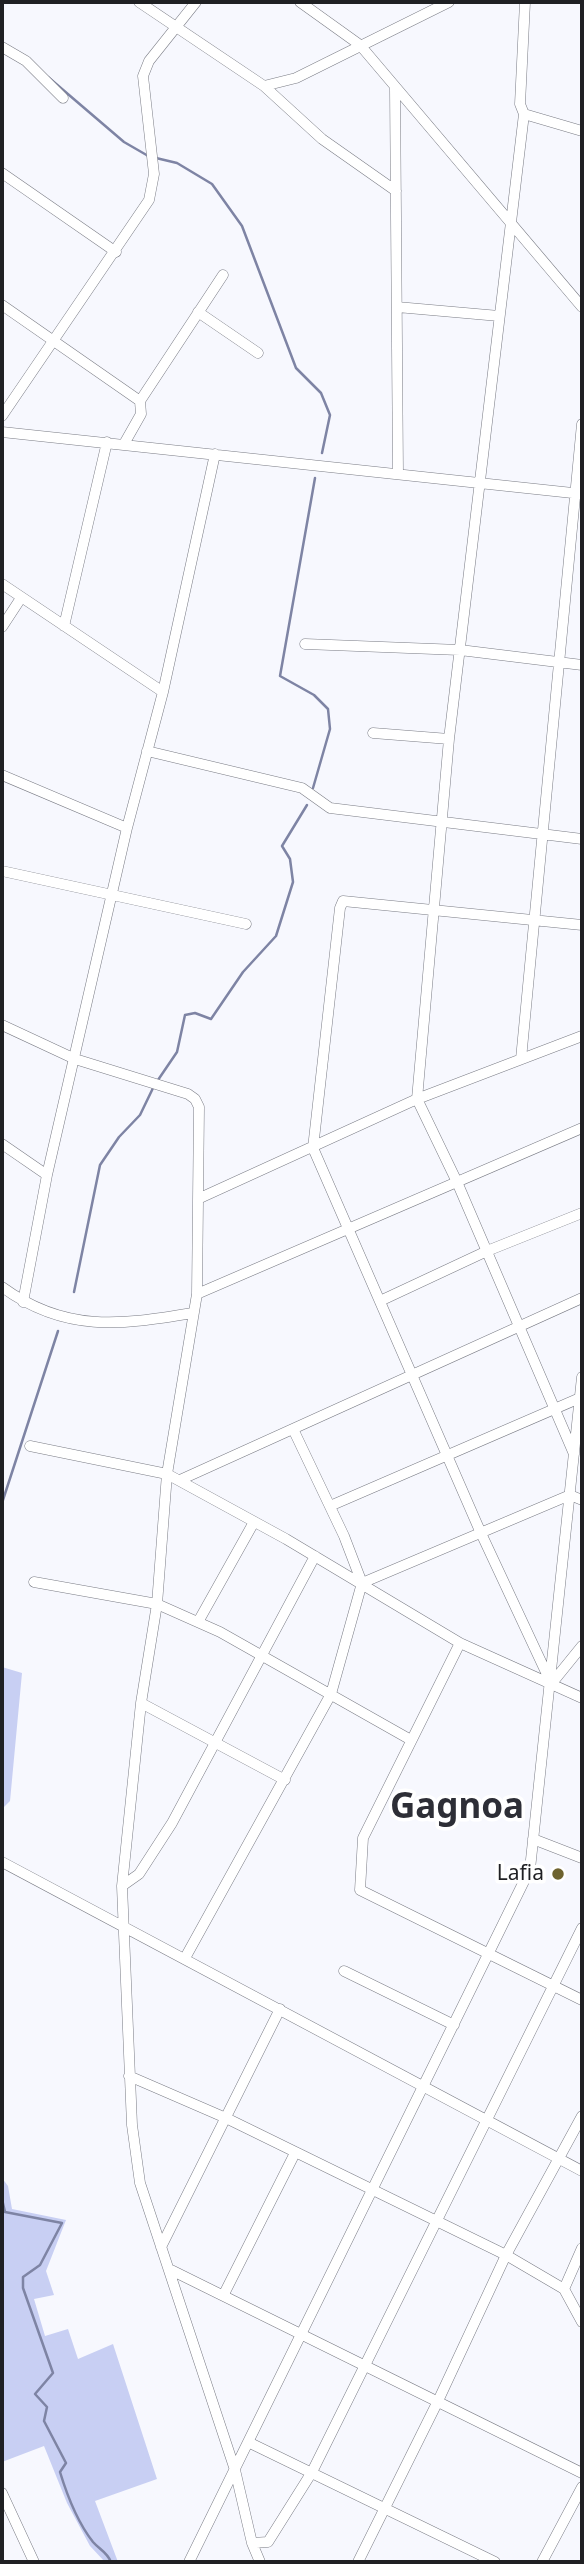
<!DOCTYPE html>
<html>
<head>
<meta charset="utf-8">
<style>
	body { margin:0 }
	#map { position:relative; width:584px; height:2564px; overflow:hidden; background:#f7f8fe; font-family:"Noto Sans",sans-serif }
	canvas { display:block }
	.frame { position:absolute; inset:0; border:4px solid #1f2023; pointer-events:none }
</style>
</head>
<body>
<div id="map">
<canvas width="584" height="2564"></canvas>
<div class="frame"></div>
</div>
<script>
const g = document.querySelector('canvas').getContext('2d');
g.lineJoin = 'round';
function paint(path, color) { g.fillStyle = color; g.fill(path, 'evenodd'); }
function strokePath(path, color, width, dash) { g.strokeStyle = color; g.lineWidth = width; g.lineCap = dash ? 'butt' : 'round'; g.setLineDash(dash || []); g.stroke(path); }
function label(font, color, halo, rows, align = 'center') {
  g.font = font + ' "Noto Sans",sans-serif'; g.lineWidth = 7; g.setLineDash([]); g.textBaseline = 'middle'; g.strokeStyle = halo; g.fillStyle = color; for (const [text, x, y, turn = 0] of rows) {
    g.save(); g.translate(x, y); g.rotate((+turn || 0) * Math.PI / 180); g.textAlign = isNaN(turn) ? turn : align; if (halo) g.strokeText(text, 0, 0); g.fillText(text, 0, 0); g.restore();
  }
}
paint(new Path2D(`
	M2,1667L22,1673L10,1801L2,1809Z
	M2,2178L8,2186L12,2209L66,2220L46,2271L54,2295L34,2299L45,2336L68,2329L78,2359L113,2344L157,2479L95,2501L118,2562H105L90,2546L67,2503L44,2446L2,2462Z`), '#c8cff3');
strokePath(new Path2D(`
	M48,77L124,142L150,157
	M156,158L177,163L212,184L242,226L296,368L321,393L330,415L322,453
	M313,788L330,729L328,709L314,695L280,676L315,478
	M158,1080L177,1052L185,1015L195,1013L211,1019L243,972L276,936L293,882L290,859L282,846L307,805
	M74,1292L100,1165L119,1137L140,1115L154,1086
	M2,1503L58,1331
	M2,2199L5,2212L62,2223L40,2265L23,2277V2288L53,2373L35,2394L47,2407L44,2421L66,2463L60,2472C67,2495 78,2523 93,2542C100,2550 107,2552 111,2562`), '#7e84a4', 2.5);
const minor = new Path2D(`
	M139,2L264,86L322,139L396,191
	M300,2L360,45L582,307
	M525,2L520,104L524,114L449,739L417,1099L457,1182L574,1454
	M2,47L26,61L63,98
	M264,86L296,78L449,2
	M395,88L398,474
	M524,114L582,131
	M2,173L116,252
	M2,305L140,401L141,414L124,444
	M397,307L499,316
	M198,312L258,353
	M140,401L223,275
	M2,416L149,200L154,174L143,76L149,61L196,2
	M2,432L582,494
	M2,584L163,692
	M64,626L107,442
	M2,627L21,598
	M305,644L460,650L582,665
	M373,733L449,739
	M147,751L302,788L330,808L582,839
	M2,775L127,828
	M2,871L246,924
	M2,1025L75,1059L188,1094L195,1099L199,1107L197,1294L167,1474L157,1604L141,1703L122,1886L132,2125L140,2183L235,2470L252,2543L260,2562
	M521,1059L582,424
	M2,1144L47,1175
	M200,1198L417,1099L582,1036
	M2,1287C65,1333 120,1325 193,1313
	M197,1294L582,1128
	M380,1301L487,1251L582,1213
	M23,1302L47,1175L127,828L163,692L215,454
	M30,1446L167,1474L286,1539L460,1643L582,1698
	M180,1480L582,1298
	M330,1506L582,1397
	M34,1582L157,1604L220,1632L411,1740
	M362,1583L570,1495L582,1500
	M198,1622L254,1522
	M460,1643L363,1838L360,1890L582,2000
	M551,1683L480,1531L313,1148L340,908L343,901L582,925
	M552,1683L582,1646
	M141,1703L285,1780
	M533,1839L582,1858
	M2,1862L582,2171
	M122,1886L139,1874L172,1823L315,1556
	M185,1958L331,1694L362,1583L344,1536L293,1429
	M344,1971L454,2025
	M129,2076L226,2118L506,2255L564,2289L582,2322
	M161,2247L280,2009
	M171,2270L582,2473
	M564,2289L582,2248
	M224,2294L295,2153
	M248,2442L495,2562
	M2,2493L34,2562
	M252,2543L268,2542L312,2472L582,1928
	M189,2562L530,1869L582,1377
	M358,2562L438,2401L506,2255L582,2116
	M542,2562L582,2487`);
strokePath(minor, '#7a7c85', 11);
strokePath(minor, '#fff', 10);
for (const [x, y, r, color] of [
	[558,1874,7,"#6e632f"]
]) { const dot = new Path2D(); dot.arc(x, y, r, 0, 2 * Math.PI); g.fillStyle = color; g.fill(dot); strokePath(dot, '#fff', 2.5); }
label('21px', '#1f2023', '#fff', [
	["Lafia",544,1874]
], 'right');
label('bold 35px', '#2d2e36', '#fff', [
	["Gagnoa",457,1808]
]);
</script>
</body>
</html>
